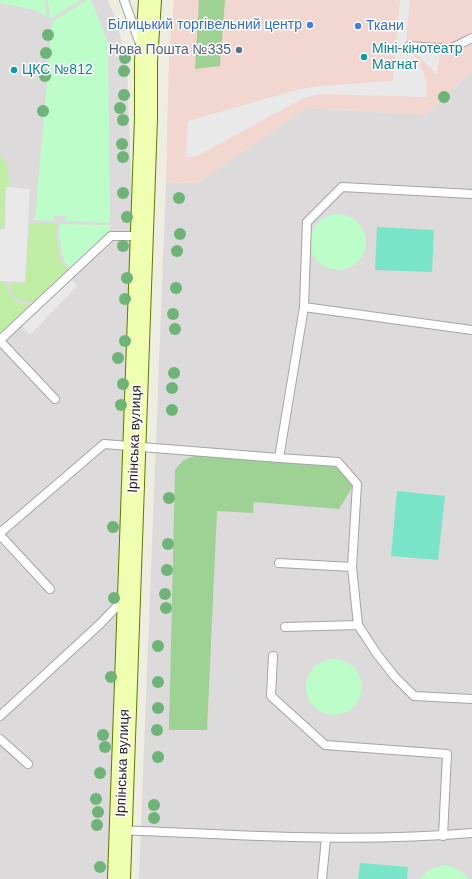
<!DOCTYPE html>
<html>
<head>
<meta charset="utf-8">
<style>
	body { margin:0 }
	canvas { display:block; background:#efede2 }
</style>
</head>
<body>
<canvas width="472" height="879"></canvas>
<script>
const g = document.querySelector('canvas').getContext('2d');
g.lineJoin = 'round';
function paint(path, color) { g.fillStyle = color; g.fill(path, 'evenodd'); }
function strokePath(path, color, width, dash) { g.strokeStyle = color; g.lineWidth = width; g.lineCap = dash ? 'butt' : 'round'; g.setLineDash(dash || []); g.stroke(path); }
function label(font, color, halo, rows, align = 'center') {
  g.font = font + ' Helvetica,sans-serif'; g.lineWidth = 3; g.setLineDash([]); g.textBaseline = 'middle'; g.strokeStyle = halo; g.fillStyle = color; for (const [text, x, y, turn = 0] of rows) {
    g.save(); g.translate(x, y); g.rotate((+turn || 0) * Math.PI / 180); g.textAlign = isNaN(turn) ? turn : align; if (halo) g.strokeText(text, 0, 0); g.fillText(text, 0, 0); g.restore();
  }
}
paint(new Path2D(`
	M0,0H108L117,22L127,66L134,256L114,879H0Z
	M472,71V879H139L166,182L197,183L307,108L425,115Z`), '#dcdada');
paint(new Path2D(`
	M174,0H472V71L425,115L307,108L197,183L166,182L169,57Z`), '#f2d6d0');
paint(new Path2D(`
	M0,155L7,166L10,186L5,187L4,228H0Z
	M30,223L58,224L55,232L61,262L70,273L38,303C22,301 13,301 10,283H25Z
	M0,282L7,283L9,293L20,304L34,305L0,337Z`), '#bfeda4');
paint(new Path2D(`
	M199,0H225L220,66L195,69Z
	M200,455L336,467L353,486L339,509L254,502L253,513L217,511L207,730H169L175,470C182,460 188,457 200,455Z`), '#9ed294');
paint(new Path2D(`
	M0,0H45L47,17L38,11L0,3Z
	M48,0H81L50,19Z
	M87,0H91L108,42L110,223L66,221V216H54V221L35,220L52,22Z
	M310 242a28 28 0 1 1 56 0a28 28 0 1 1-56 0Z
	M60,224L110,225L109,235L71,271L64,261L58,232Z
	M306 687a28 28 0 1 1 56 0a28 28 0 1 1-56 0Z
	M446,865C455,868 463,870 468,879H420C427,869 434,867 446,865Z`), '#bcfdca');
paint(new Path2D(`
	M377,227L434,230L432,272L375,270Z
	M397,491L445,496L438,560L391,556Z
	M360,863L408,867L407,879H358Z`), '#7ae4c9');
paint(new Path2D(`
	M400,0H410L406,42L441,46L437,75L410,47L426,77V97L321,94L304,98L197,156L186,157L188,121L300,89L321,86L393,81Z
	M6,187L30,189L25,282L0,281V230L5,229Z
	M68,276L77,286L30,335L19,322Z`), '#e9e9e9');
const lane = new Path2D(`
	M124,0L140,44
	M409,46L450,49L472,38
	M304,307L472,330
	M0,340L111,236H141
	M0,341L55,399
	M279,458L338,462L357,484L352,567L358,625L377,654L395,677L414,696L472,699
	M0,533L104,444L279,458L304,307L307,222L342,187L472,194
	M0,535L50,589
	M279,563L352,567
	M285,627L358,625
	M273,656L271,696L325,745L447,754L443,836
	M0,716L100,624L124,599
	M0,739L28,764
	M121,830C238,835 355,843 472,833
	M322,879L326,838`);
const secondary = new Path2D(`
	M119,879L146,118V61L150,0`);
strokePath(lane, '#a4a4a4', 10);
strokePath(secondary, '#5c7900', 24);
strokePath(lane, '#fff', 8);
strokePath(secondary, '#f0feb2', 22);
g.fillStyle = '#6eb377';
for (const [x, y] of [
	[48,35],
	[46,53],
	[125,58],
	[124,71],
	[45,76],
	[124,95],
	[444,97],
	[120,108],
	[43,111],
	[123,120],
	[122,144],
	[123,157],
	[123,193],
	[179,198],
	[127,217],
	[180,234],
	[123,246],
	[177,251],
	[127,278],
	[176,288],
	[125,299],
	[173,314],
	[175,329],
	[125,341],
	[118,358],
	[174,373],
	[123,384],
	[172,388],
	[121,405],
	[172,410],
	[169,498],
	[113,527],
	[168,544],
	[167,570],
	[165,594],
	[114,598],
	[166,608],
	[158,646],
	[111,677],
	[158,682],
	[158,708],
	[157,730],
	[103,735],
	[105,747],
	[158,757],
	[100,773],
	[96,799],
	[154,805],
	[98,812],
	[154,818],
	[97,825],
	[100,867]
]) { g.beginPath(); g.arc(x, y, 6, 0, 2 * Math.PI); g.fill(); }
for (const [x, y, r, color] of [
	[310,25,4,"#3f7fe0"],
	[358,26,4,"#3f7fe0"],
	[239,50,4,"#5c6f8a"],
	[364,57,4,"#0f9aa8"],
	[14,70,4,"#0f9aa8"]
]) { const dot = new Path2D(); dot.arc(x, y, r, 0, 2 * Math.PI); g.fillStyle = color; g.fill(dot); strokePath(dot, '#fff', 1.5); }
label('14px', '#366cbe', '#fff', [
	["Білицький торгівельний центр",302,25],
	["Ткани",366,26,"left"]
], 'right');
label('14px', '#0d838f', '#fff', [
	["Міні-кінотеатр",372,49],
	["Магнат",372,65],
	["ЦКС №812",22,70]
], 'left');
label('14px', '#4e5e75', '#fff', [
	["Нова Пошта №335",231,50]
], 'right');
label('14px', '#1d1d1d', '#fff', [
	["Ірпінська вулиця",135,439,-88],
	["Ірпінська вулиця",123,763,-88]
]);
</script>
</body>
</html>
